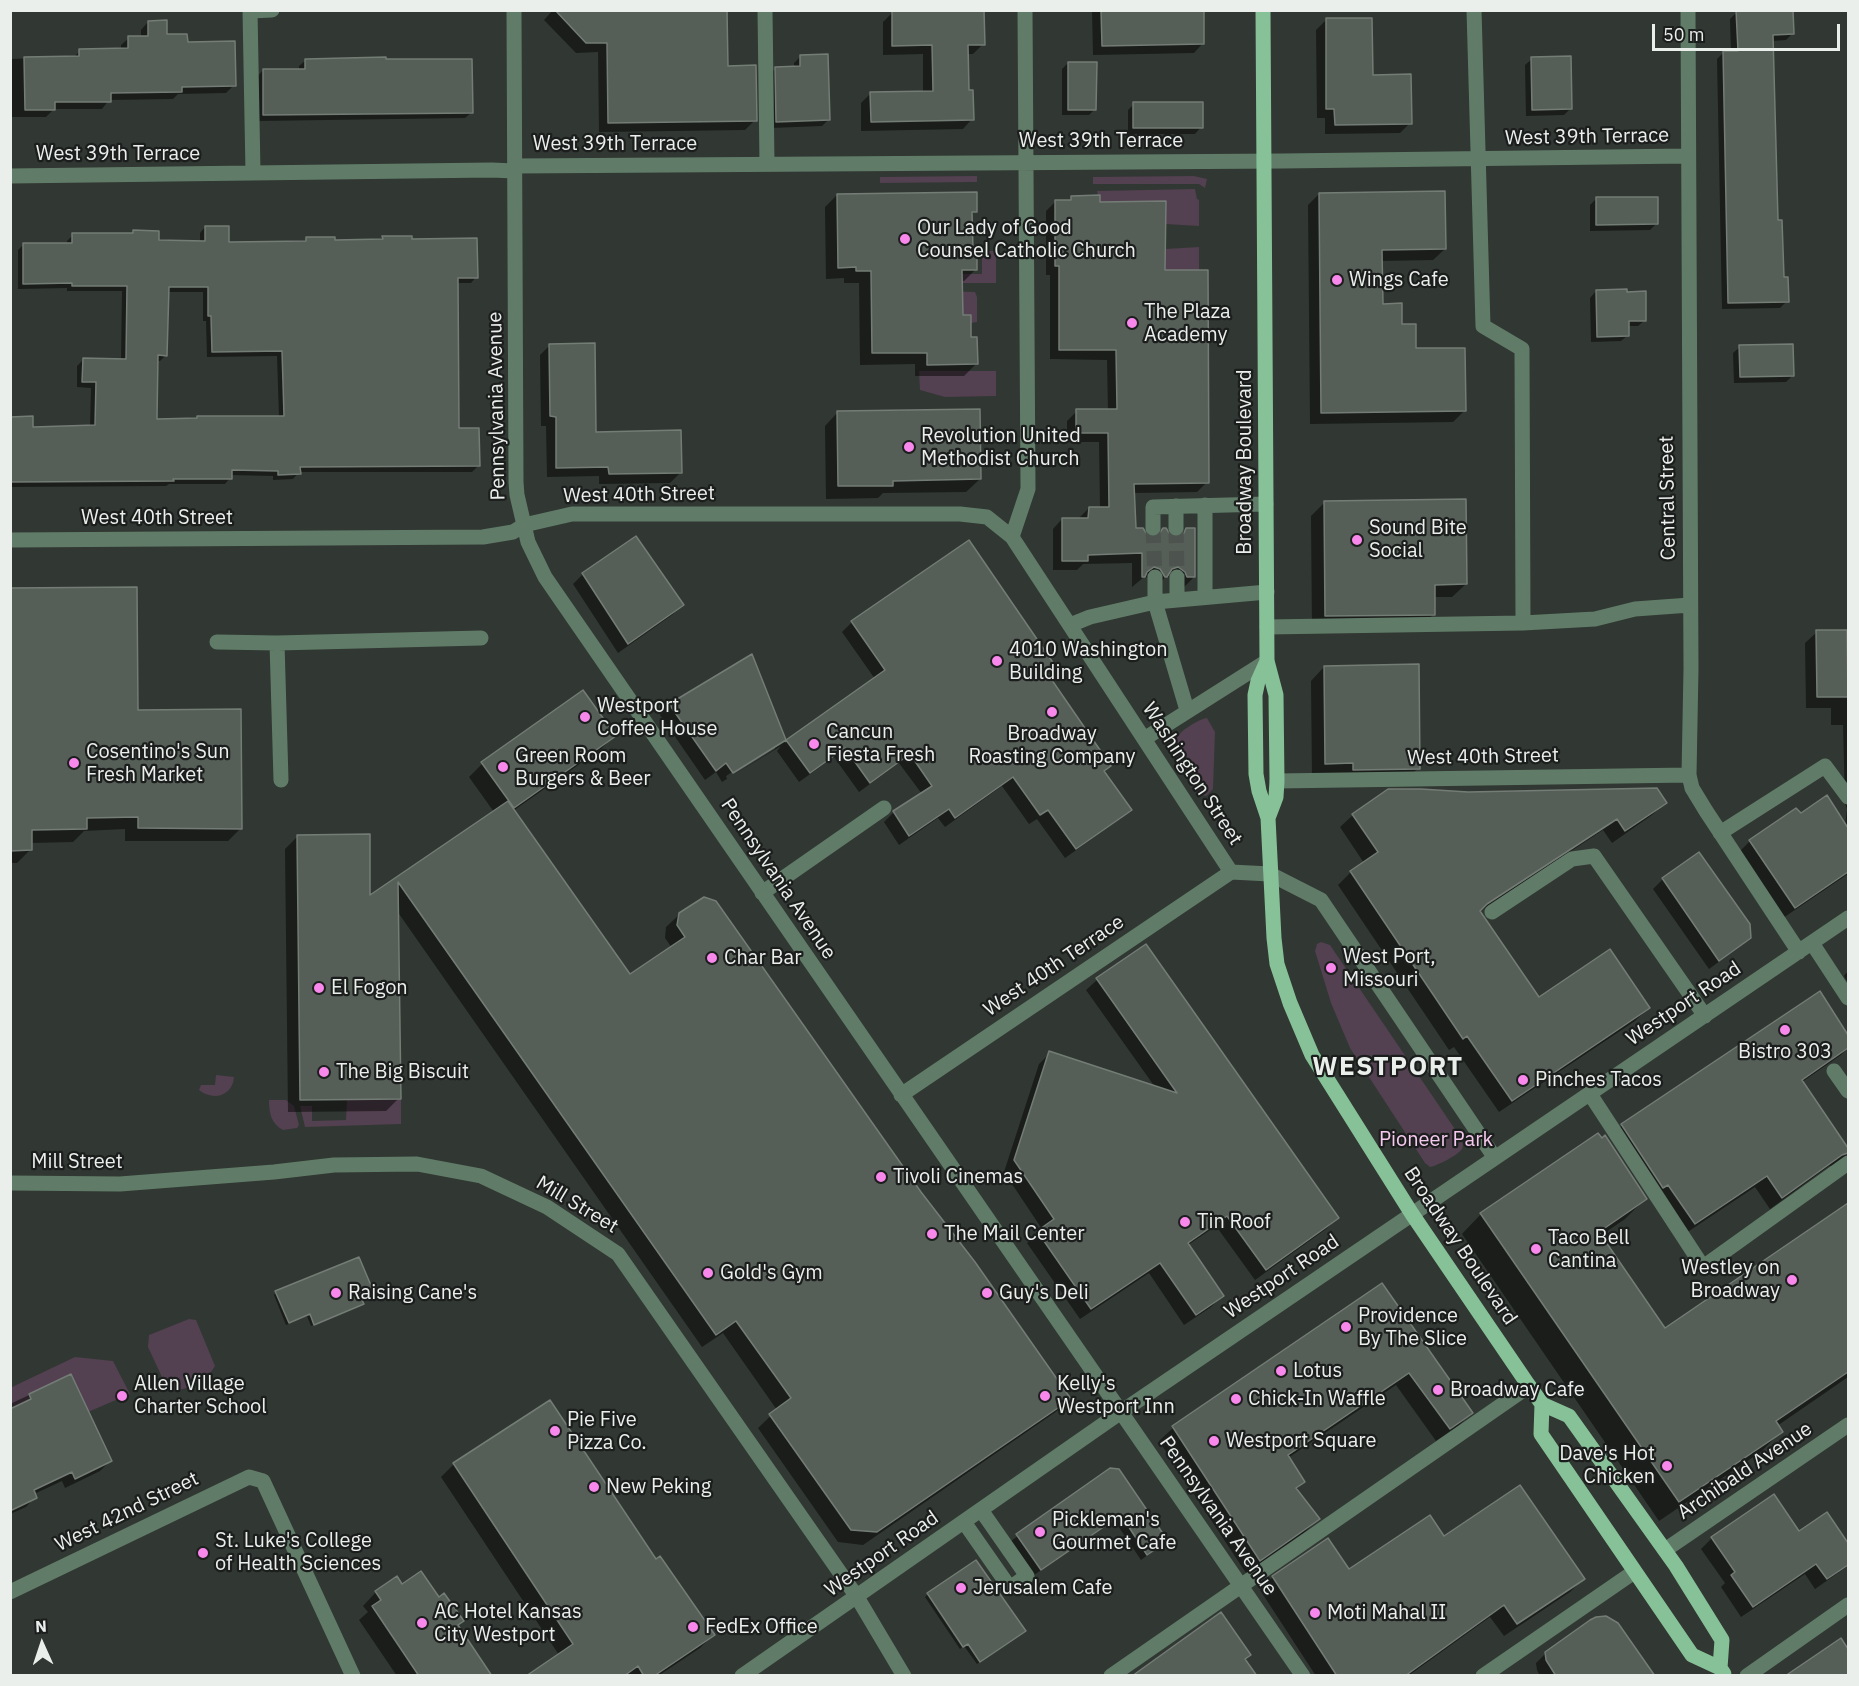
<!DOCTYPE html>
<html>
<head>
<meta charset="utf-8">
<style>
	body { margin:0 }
	#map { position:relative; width:1859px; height:1686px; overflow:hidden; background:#313732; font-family:"IBM Plex Sans",sans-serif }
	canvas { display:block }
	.frame { position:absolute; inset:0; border:12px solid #ebefec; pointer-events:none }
	.north { position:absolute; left:12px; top:1614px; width:60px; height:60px; -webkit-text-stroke:4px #1b1e1c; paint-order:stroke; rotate:357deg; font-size:16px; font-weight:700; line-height:24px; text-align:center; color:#ebefec }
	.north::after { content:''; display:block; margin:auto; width:21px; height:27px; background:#ebefec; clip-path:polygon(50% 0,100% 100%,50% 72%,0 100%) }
	.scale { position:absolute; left:1652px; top:24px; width:188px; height:27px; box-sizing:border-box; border:3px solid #ebefec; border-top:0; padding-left:8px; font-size:18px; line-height:21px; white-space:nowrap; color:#ebefec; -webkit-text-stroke:4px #1b1e1c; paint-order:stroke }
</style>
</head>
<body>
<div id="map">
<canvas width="1859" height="1686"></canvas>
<div class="frame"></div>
<div class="north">N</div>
<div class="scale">50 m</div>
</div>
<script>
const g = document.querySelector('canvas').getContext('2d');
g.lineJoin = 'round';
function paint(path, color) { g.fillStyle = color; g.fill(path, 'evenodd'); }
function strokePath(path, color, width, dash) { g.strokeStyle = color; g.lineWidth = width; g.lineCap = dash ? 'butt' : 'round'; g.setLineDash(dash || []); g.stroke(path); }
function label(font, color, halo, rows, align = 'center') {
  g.font = font + ' "IBM Plex Sans",sans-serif'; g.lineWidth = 4.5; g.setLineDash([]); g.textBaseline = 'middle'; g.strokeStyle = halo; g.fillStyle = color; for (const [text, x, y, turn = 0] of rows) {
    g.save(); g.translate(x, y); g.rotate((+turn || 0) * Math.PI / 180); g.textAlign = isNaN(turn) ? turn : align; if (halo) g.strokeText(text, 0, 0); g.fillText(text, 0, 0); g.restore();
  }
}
paint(new Path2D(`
	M977,176V182L880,183V177Z
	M1194,176L1207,179L1205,188L1199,184H1093V177Z
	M1195,189L1197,199L1199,200V226L1165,224L1100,202L1097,191Z
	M1199,247V270H1165V249Z
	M982,251H996V283H959V274H982Z
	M938,291L975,292L977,297V322L971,323V315H963Z
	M919,371H996V396L945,397L920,390Z
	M1207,718L1215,732L1213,789L1206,796L1196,793C1185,774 1160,747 1185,729C1193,724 1198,720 1207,718Z
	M1321,942L1330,945L1461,1138C1462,1142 1464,1145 1462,1149C1458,1155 1437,1166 1430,1167L1425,1163L1350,1048L1331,1003L1315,951L1317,944Z
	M216,1075L234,1077C233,1095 214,1102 199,1090L201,1085H215Z
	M347,1099H401V1124L305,1127L300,1106H312V1121L346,1120Z
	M269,1100H286L294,1106L299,1125L297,1128L283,1130C271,1124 269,1113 269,1100Z
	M189,1319L196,1320L215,1366C207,1381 186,1392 168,1390L148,1347L149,1335Z
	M75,1357L113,1361L130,1394L88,1412L29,1394L31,1399L11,1409L10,1388Z`), '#534050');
paint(new Path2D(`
	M553,10H725L726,67L755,120L745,130L599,132L598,52L576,53L544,20Z
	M1092,10H1202L1203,43L1194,53L1093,55Z
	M893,12L983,44L973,54H967V92L972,119L963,129L861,131V103L871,93H923V54L883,55V22Z
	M1737,12L1793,33L1786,40L1772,41L1777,222L1782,279L1787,301L1780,308L1722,309L1717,59L1724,52H1731L1730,19Z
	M1326,20L1410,123L1400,133L1325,134V118H1317L1316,30Z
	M148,22L166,36L186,43L234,85L226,93L178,94L173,99L109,100L102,109H54L46,117H10V59L74,57L80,51L121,50V45L129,38H141V30Z
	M800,57L829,119L822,126L770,128V74L776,68H794V63Z
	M1532,59L1570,109L1564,115L1526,116L1525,65Z
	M306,60L472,112L465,118L257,121V77L263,70H299V66Z
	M1068,63L1095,109L1089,115H1062V69Z
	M1134,104L1201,127L1195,134H1128V110Z
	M1319,194L1445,249L1433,260L1381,261V305L1401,325L1414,350L1464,411L1453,422L1310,424L1308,205Z
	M837,195L975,211L971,216V251L976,269L964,281H961V317L970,338L976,364L964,376H915V364L860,365L859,283H844V278L826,279L825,207Z
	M1072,198L1098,204L1164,271L1207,482L1197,492L1133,493L1135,529L1147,538H1155L1163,529L1170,537L1177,539L1186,529L1194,577L1184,587L1167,576L1156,586L1151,578L1144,577L1132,587V563L1083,564L1077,570H1053V529L1062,519L1079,518L1089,508H1100L1099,442H1067V421L1077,411H1108L1107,360L1050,359V275H1046V211L1056,201H1068Z
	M1596,199L1657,223L1650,230L1590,231V205Z
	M205,227L227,243L303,242L307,239L334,242L380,241L383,238L410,241L476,277L471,283H457V430L478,466L472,472H299L293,479L273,480V476L230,475V478L225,484H169L166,486L10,487V418L31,428L90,427L91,388L77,387V366L83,360L121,361L122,291H67V288L18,289V250L23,245H67V241L73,235H131L134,232L157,242H200V233ZM167,292H203V321H206L207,357L277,356L279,417L156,420V361H160L166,355Z
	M1596,291L1645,320L1638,326H1628V335L1621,341L1591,342L1590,298Z
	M550,345L595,433L680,473L670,483L599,484V476L547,477L546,426H541L540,355Z
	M1740,347L1793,375L1786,382L1734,383L1733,353Z
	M838,412L980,479L966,492L883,493L878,498L826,499L825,426Z
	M1325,502L1466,584L1452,597H1433L1434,614L1420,627L1312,629L1311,516Z
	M583,574L682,605L672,615L618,653L573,584Z
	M10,589L137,711L241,828L228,841H125V829L84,831L73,842L30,843V850L17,863H10Z
	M852,622L1052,663L1044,671L1110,766L1103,772L1130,810L1120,819L1065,858L1037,819L1029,824L1002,786L945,827L938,818L899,845L884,822L894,812L922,794L899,763L859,792L834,757L799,782L777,751L781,746L722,782L716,772L705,780L660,715L670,705L751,657L785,743L875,679L842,632ZM775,745V749L727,779L726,776Z
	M1817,632L1846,673H1848V874L1783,918L1739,852L1750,841L1801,814L1845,826L1847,809L1845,803L1843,725H1831V708H1806L1805,643Z
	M1324,667L1419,767L1406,780L1312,776L1311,681Z
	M614,736L601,749L513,811L629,977L672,948L665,938L666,927L680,914L920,1193L1069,1399L1057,1411L863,1545L838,1542L758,1428L777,1410L723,1333L702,1347L397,911L399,1098L386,1111L288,1112L285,849L298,836L369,898L494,812L469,777L482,764Z
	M1665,803L1652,815L1612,843L1603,830L1479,912L1538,999L1648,1008L1635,1021L1499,1112L1454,1047L1449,1050L1338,885L1351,872L1364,863L1340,827L1353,815Z
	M1663,879L1750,937L1739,947L1709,969L1653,889Z
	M1145,946L1337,1218L1326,1229L1255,1280L1216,1226L1188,1245L1222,1296L1211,1307L1184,1325L1149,1273L1080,1319L1027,1243L1042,1229L1004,1172L1039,1064L1050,1053L1155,1087L1086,990L1097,980Z
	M1848,971V983L1844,976Z
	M1819,993L1848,1037V1048L1841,1055L1802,1082L1848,1151V1157L1840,1165L1829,1166L1770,1209L1755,1187L1683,1235L1611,1137L1622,1125Z
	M1645,1199L1625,1219L1600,1236L1665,1330L1848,1205V1377L1777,1426L1781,1431L1762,1451L1659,1521L1462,1234L1481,1214Z
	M1382,1285L1471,1413L1458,1426L1436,1441L1396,1385L1288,1458L1303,1482L1296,1490L1318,1519L1305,1532L1246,1573L1159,1441L1173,1428Z
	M276,1292L373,1294L361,1301L362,1304L359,1306L311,1326L307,1316L286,1325L274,1295Z
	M70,1376L110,1461L100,1471L65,1488L62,1481L34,1494L35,1497L26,1507L10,1514V1404Z
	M454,1464L655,1561L713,1635L700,1648L658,1676H529L559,1655L441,1477Z
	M1110,1469L1166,1541L1141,1560L1114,1520L1034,1575L1011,1541Z
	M1827,1514L1848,1546V1566L1815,1589L1805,1574L1741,1617L1721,1587L1725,1583L1701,1549L1712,1538L1799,1533Z
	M1443,1538L1583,1579L1570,1592L1504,1636L1490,1617L1408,1676H1316L1260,1590L1273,1577L1349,1571Z
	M402,1586L457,1626L490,1676H397L359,1620L368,1612L363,1606L376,1592Z
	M928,1594L1021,1633L977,1664L964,1646L960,1649L925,1597Z
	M1546,1653L1653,1676H1540L1537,1670L1536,1663Z`), '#0007');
const building = new Path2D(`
	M555,10H727L728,66L756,65L757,121L608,123L607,43H586Z
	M984,10L985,45H968L969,90H973L974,120L871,122L870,92L933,91L932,45L892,46V11Z
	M1101,10H1204V44L1102,46Z
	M1736,10H1793L1794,34L1773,35L1778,220H1782L1784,277H1788L1789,302L1728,303L1723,51H1738Z
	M1326,18H1372L1373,75L1411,74L1412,124L1335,125L1334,109H1326Z
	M167,20V34H187L188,42L235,41L236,86L182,87V92L111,93V102H55V110H25L24,57L79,56V49L128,48V36H148V21Z
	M828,54L830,120L776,122L775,67L800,66V55Z
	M1571,56L1572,109L1532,110L1531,57Z
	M386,57V59H472L473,113L263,115V69H305V59Z
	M1068,62H1097L1096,110H1068Z
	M1133,102H1203V128H1133Z
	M1445,191L1446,249L1382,250L1383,304L1402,303V324H1416V348H1465L1466,411L1321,413L1319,193Z
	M977,192V212H972L973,249H977V270H962L963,315H971V337H977L978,364L927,365V353H872L871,271H856V267L838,268L837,194Z
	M1100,195V202L1166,201L1165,270H1208L1209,483L1134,484L1136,528H1143L1148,536L1157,537L1163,528H1166L1171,536L1177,538L1184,533L1186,528H1195V577H1187L1185,572L1178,567L1172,569L1167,577H1165L1160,569L1154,567L1147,572L1145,577H1142V553L1088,555V561H1062V518H1088L1089,507H1109L1108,433H1076V409H1117L1116,350H1059V266H1055V200H1071V196Z
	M1596,197H1658V224L1596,225Z
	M205,226H229V242L306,241V237H335V240L383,239L382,236H412V239L477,238L478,278H458L459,428H479L480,466L300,467L301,474L278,475V471L232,470V479H173L174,481L10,482V417L33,416V427L95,425L96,382H82L83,358L126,359L127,286H72V283L23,284V243H72V233H133V230L159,231V240L205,241ZM169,287H208V316H211L212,352L282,351L284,416H197V418L157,419L158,355L167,356Z
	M1627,289V292L1646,291V321H1629V336L1597,337L1596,290Z
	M595,343L596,432L681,430L682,473L609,474L608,467L556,468V417L550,416L549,344Z
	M1793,344L1794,376L1740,377L1739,345Z
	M980,409L981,479L893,481V486H838L837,411Z
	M1466,499L1467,584L1435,585V615L1325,616L1324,501Z
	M636,536L684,605L628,644L582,573Z
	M969,540L1054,664L1045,670L1111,766L1104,771L1132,810L1076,849L1048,810L1040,815L1013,777L955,818L949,809L909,836L893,811L932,786L910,754L870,783L845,748L810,773L786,740L885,670L851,621Z
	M137,587L138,710L241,709L242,829L138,828V817L87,818V829L32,830V850L10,851V588Z
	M1816,630H1847L1848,697H1817Z
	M752,654L786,740L733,773L726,763L716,771L669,704Z
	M1419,664L1420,769L1353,770V763L1325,764L1324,666Z
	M583,690L616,736L514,808L481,762Z
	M1657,788L1667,803L1625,831L1617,819L1487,904L1480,911L1539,997L1610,949L1650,1008L1512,1101L1467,1036L1463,1039L1350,871L1378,852L1352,814L1388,789H1421L1468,792Z
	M1827,795L1848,828V872L1795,908L1749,840L1796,808L1801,813Z
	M508,801L630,974L685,937L677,925L679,913L704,897L716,901L921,1192L975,1262L1071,1399L877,1532L851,1530L769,1414L791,1398L736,1321L716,1335L398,882L401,1099L300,1100L297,835L370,834V895Z
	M1699,852L1750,924L1751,938L1719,961L1662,878Z
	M1146,944L1339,1218L1266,1270L1227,1216L1188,1243L1224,1296L1196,1315L1160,1263L1091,1309L1037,1231L1054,1219L1014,1160L1049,1051L1177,1093L1096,978Z
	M1820,991L1848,1035V1048L1802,1080L1848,1148V1153L1842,1155L1782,1198L1767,1176L1695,1224L1668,1185L1663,1188L1621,1124Z
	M1598,1133L1602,1138L1605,1135L1647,1199L1599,1232L1665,1328L1848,1203V1372L1776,1421L1783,1432L1679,1502L1480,1213Z
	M359,1257L375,1295L362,1300L364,1304L314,1325L310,1314L289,1323L275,1291Z
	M1382,1283L1473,1413L1450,1429L1409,1373L1288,1455L1305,1482L1296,1488L1320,1519L1260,1561L1172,1426Z
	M71,1374L112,1461L75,1479L72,1472L34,1490L37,1498L10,1511V1409L31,1399L29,1394Z
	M550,1400L656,1559L660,1556L715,1635L654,1676H644L638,1666L624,1676H526L573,1644L453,1463Z
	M1110,1468L1119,1469L1168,1541L1147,1555L1121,1515L1041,1570L1016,1534Z
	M1520,1485L1585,1579L1517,1624L1504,1605L1405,1676H1337L1272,1576L1328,1538L1349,1569L1430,1515L1444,1536Z
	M1774,1494L1799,1531L1827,1512L1848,1543V1565L1827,1579L1816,1564L1753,1607L1731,1575L1735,1572L1711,1537Z
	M976,1560L1026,1631L980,1662L968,1644L963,1647L927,1593Z
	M421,1571L439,1597L444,1593L464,1621L458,1625L492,1676H419L372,1606L381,1600L375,1591L397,1576L402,1584Z
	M1221,1612L1251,1655L1245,1659L1257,1676H1132Z
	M1606,1616L1618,1623L1655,1676H1556L1546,1660L1545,1652L1590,1620L1596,1617Z
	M1841,1638L1848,1649V1676H1785Z`);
paint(building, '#565e58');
strokePath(building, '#747c76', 1.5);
strokePath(new Path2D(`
	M1153,528L1155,577
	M1176,528L1177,577`), '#4d534e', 15, [15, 8]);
strokePath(new Path2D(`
	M250,10L253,173
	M514,10L516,482L517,495L528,542L545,577L1303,1676
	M765,10L767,164
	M1474,10L1483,326L1522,349L1523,623
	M1688,10L1691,669L1689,775L1692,788L1706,811L1799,952
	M250,11L272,10
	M515,166L1282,161L1688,156
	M10,176L492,170L514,171
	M1176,506V528
	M1153,528V507L1266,504
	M1012,537L1028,489L1025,10
	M10,540L483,537L513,532L524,525L572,514H960L987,517L1012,537L1231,872L1270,874L1321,900L1495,1158
	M1155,577V602L1267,592
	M1177,577V599
	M1205,596V505
	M1070,625L1090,617L1155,602L1187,710
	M1267,627L1523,623L1595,619L1635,609L1690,605
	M217,642L277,643L481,638
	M277,643L281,780
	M1144,739L1267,661
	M1277,781L1689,775
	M1720,833L1825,766L1848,797
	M762,893L884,808
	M1492,912L1572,859L1594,856L1705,1016
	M1812,943L1848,998
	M1834,1071L1848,1091
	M1590,1094L1703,1267L1848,1163
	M901,1095L1231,872
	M10,1183L120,1184L274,1172L334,1165L417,1164L481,1176L547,1207L618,1254L857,1597L904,1676
	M964,1522L1010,1588L1027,1576L981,1510
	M1665,1550L1848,1425
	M10,1592L249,1477L263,1481L353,1676
	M742,1676L1121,1412L1848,918
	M1111,1676L1529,1386
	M1483,1676L1634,1572
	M1747,1676L1848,1605`), '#607c68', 15);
strokePath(new Path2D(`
	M1263,10L1267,661L1276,695L1277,781L1276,797L1268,818
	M1267,661L1258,681L1255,695L1256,774L1259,791L1268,818L1274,938L1277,964L1290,1003L1312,1055L1412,1214L1529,1386L1542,1404L1569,1416L1676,1566L1722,1640L1720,1668
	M1542,1404L1541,1434L1692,1655L1720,1668L1724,1674`), '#86c198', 15);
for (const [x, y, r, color] of [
	[905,239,6,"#f888eb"],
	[1337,280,6,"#f888eb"],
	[1132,323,6,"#f888eb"],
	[909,447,6,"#f888eb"],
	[1357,540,6,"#f888eb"],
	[997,661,6,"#f888eb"],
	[1052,712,6,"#f888eb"],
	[585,717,6,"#f888eb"],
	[814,744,6,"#f888eb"],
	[74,763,6,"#f888eb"],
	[503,767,6,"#f888eb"],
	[712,958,6,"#f888eb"],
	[1331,968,6,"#f888eb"],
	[319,988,6,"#f888eb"],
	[1785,1030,6,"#f888eb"],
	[324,1072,6,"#f888eb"],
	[1523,1080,6,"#f888eb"],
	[881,1177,6,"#f888eb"],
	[1185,1222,6,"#f888eb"],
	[932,1234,6,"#f888eb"],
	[1536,1249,6,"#f888eb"],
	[708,1273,6,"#f888eb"],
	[1792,1280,6,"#f888eb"],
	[336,1293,6,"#f888eb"],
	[987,1293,6,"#f888eb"],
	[1346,1327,6,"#f888eb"],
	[1281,1371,6,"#f888eb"],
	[1438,1390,6,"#f888eb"],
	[122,1396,6,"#f888eb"],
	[1045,1396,6,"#f888eb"],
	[1236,1399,6,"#f888eb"],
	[555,1431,6,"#f888eb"],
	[1214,1441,6,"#f888eb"],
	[1667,1466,6,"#f888eb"],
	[594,1487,6,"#f888eb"],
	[1040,1532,6,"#f888eb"],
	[203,1553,6,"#f888eb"],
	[961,1588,6,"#f888eb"],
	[1315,1613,6,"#f888eb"],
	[422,1623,6,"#f888eb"],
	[693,1627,6,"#f888eb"]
]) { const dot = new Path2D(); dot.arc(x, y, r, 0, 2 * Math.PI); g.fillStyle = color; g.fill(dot); strokePath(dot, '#1b1e1c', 2); }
label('20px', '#ebefec', '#1b1e1c', [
	["West 39th Terrace",1587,137,-1],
	["West 39th Terrace",1101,141],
	["West 39th Terrace",615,144],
	["West 39th Terrace",118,154],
	["Pennsylvania Avenue",497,406,-91],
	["Broadway Boulevard",1245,462,-90],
	["West 40th Street",639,495,-1],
	["Central Street",1668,498,-91],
	["West 40th Street",157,518],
	["West 40th Street",1483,757,-1],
	["Washington Street",1192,774,57],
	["Pennsylvania Avenue",778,879,56],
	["West 40th Terrace",1054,966,-34],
	["Westport Road",1684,1004,-34],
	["Mill Street",77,1162],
	["Mill Street",577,1205,31],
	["Broadway Boulevard",1460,1246,56],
	["Westport Road",1282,1277,-34],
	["Archibald Avenue",1745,1471,-34],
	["West 42nd Street",127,1512,-26],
	["Pennsylvania Avenue",1218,1516,55],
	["Westport Road",882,1554,-35]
]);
label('20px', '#ebefec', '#1b1e1c', [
	["Our Lady of Good",917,228],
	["Counsel Catholic Church",917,251],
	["Wings Cafe",1349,280],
	["The Plaza",1144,312],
	["Academy",1144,335],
	["Revolution United",921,436],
	["Methodist Church",921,459],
	["Sound Bite",1369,528],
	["Social",1369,551],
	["4010 Washington",1009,650],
	["Building",1009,673],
	["Westport",597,706],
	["Coffee House",597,729],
	["Cancun",826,732],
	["Fiesta Fresh",826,755],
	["Broadway",1052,734,"center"],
	["Roasting Company",1052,757,"center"],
	["Cosentino's Sun",86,752],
	["Fresh Market",86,775],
	["Green Room",515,756],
	["Burgers & Beer",515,779],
	["West Port,",1343,957],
	["Missouri",1343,980],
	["Char Bar",724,958],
	["El Fogon",331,988],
	["Bistro 303",1785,1052,"center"],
	["The Big Biscuit",336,1072],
	["Pinches Tacos",1535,1080],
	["Tivoli Cinemas",893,1177],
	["Tin Roof",1197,1222],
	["The Mail Center",944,1234],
	["Taco Bell",1548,1238],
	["Cantina",1548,1261],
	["Westley on",1780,1268,"right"],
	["Broadway",1780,1291,"right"],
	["Gold's Gym",720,1273],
	["Raising Cane's",348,1293],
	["Guy's Deli",999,1293],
	["Providence",1358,1316],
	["By The Slice",1358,1339],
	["Lotus",1293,1371],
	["Allen Village",134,1384],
	["Charter School",134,1407],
	["Kelly's",1057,1384],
	["Westport Inn",1057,1407],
	["Broadway Cafe",1450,1390],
	["Chick-In Waffle",1248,1399],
	["Pie Five",567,1420],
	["Pizza Co.",567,1443],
	["Westport Square",1226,1441],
	["Dave's Hot",1655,1454,"right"],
	["Chicken",1655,1477,"right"],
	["New Peking",606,1487],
	["Pickleman's",1052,1520],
	["Gourmet Cafe",1052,1543],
	["St. Luke's College",215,1541],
	["of Health Sciences",215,1564],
	["Jerusalem Cafe",973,1588],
	["AC Hotel Kansas",434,1612],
	["City Westport",434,1635],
	["Moti Mahal II",1327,1613],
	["FedEx Office",705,1627]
], 'left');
label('20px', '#f6c9ef', '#1b1e1c', [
	["Pioneer Park",1436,1140]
]);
g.letterSpacing = '1.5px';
label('bold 26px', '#ebefec', '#1b1e1c', [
	["WESTPORT",1388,1067]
]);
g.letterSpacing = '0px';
</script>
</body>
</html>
